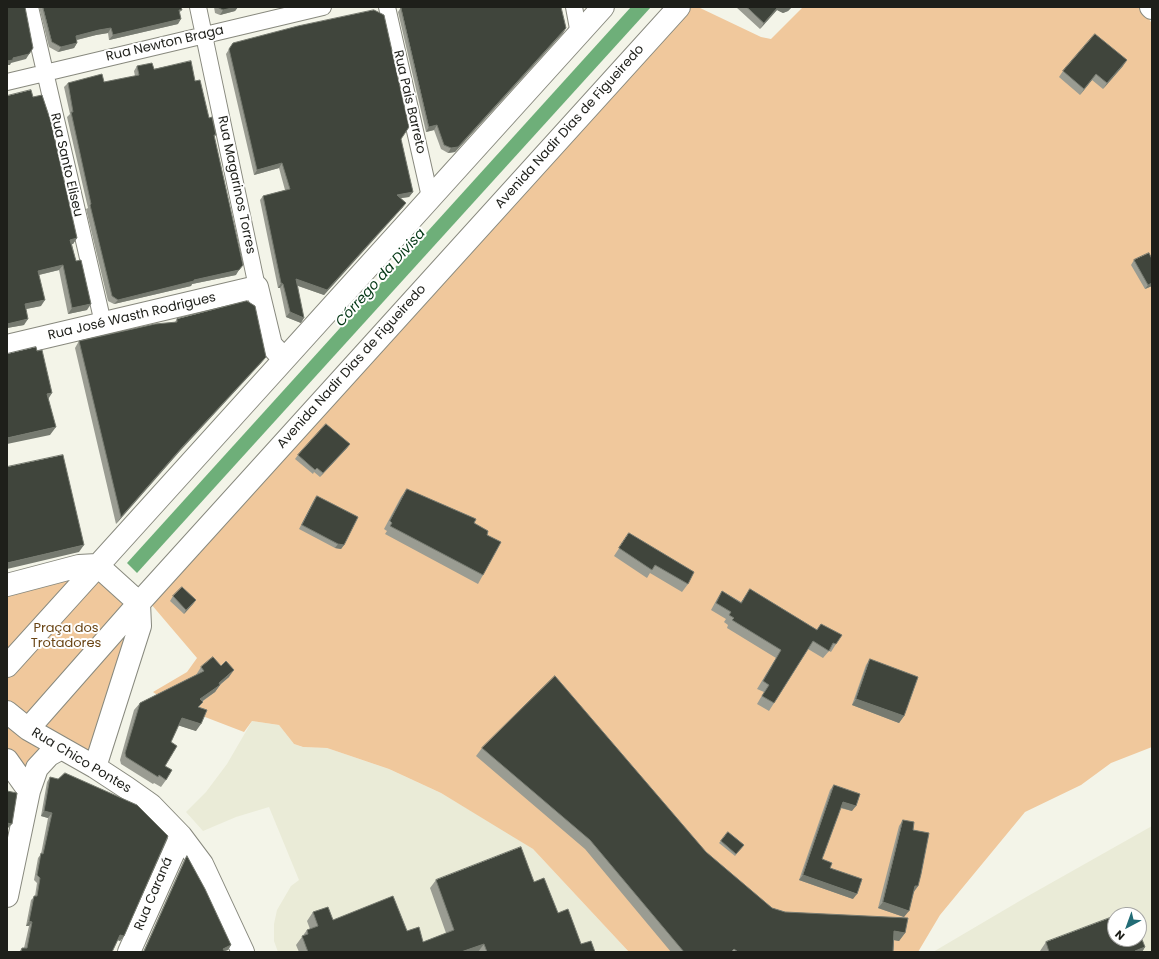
<!DOCTYPE html>
<html>
<head>
<meta charset="utf-8">
<style>
	body { margin:0 }
	#map { position:relative; width:1159px; height:959px; overflow:hidden; background:#f3f4e8; font-family:Poppins,sans-serif }
	canvas { display:block }
	.frame { position:absolute; inset:0; border:8px solid #1e1f1a; pointer-events:none }
	.north { position:absolute; left:1107px; top:907px; width:40px; height:40px; box-sizing:border-box; background:#fff; border:1px solid #a5a5a3; border-radius:50%; rotate:221deg; font-size:11px; font-weight:700; line-height:16px; text-align:center; color:#1e1f1a }
	.north::after { content:''; display:block; margin:auto; width:14px; height:18px; background:#226c76; clip-path:polygon(50% 0,100% 100%,50% 72%,0 100%) }
</style>
</head>
<body>
<div id="map">
<canvas width="1159" height="959"></canvas>
<div class="frame"></div>
<div class="north">N</div>
</div>
<script>
const g = document.querySelector('canvas').getContext('2d');
g.lineJoin = 'round';
function paint(path, color) { g.fillStyle = color; g.fill(path, 'evenodd'); }
function strokePath(path, color, width, dash) { g.strokeStyle = color; g.lineWidth = width; g.lineCap = dash ? 'butt' : 'round'; g.setLineDash(dash || []); g.stroke(path); }
function label(font, color, halo, rows, align = 'center') {
  g.font = font + ' Poppins,sans-serif'; g.lineWidth = 4; g.setLineDash([]); g.textBaseline = 'middle'; g.strokeStyle = halo; g.fillStyle = color; for (const [text, x, y, turn = 0] of rows) {
    g.save(); g.translate(x, y); g.rotate((+turn || 0) * Math.PI / 180); g.textAlign = isNaN(turn) ? turn : align; if (halo) g.strokeText(text, 0, 0); g.fillText(text, 0, 0); g.restore();
  }
}
paint(new Path2D(`
	M252,721L279,725L294,744L302,747L327,748L389,769L441,793L502,829L533,849L629,952H278L274,941V924L277,910L291,886L299,880L269,807L236,817L203,831L186,812L206,792L227,764Z
	M1152,826V952H933L1028,896ZM1115,915H1139V939H1115Z`), '#eaebd7');
paint(new Path2D(`
	M692,7H698L761,37L771,39L803,7H1142L1152,24V747L1111,763L1081,785L1025,812L940,915L918,952H629L533,849L441,793L389,769L327,748L303,747L294,744L279,725L252,721L244,732L192,712L175,707L153,692L187,672L197,658L151,604Z
	M68,575H100L130,603L133,619L91,759L7,704V590Z
	M7,724L40,750L26,768L7,752Z`), '#f0c89c');
paint(new Path2D(`
	M631,7H651L137,573L127,563Z`), '#6eaf79');
const street = new Path2D(`
	M30,7L103,323
	M198,7L257,287
	M387,7L430,197
	M574,7L579,34
	M7,82L323,7`);
const secondary = new Path2D(`
	M1151,7L1152,8
	M7,346L257,287L271,345L284,359
	M7,585L79,566L97,565L139,603L140,626L95,767
	M7,666L603,7
	M7,712L28,729L95,767L127,788L151,805L181,836L202,864L243,952
	M28,729L139,603L679,7
	M7,760L29,791
	M7,896L29,791L37,768L49,755L60,749
	M129,952L181,836`);
strokePath(street, '#88897e', 18);
strokePath(secondary, '#88897e', 24);
strokePath(street, '#fff', 16);
strokePath(secondary, '#fff', 22);
paint(new Path2D(`
	M39,7H181L182,10L179,13L178,24L109,40L108,33L96,35L77,40V43L74,48L58,52L49,47Z
	M214,7H238L235,11L220,15L215,13Z
	M401,7L566,28L563,33L455,152L448,153L441,149L434,130L426,132L398,12Z
	M736,7H792L788,11L783,13L777,10L760,29Z
	M233,43L401,139L413,192L409,197L401,198L403,207L324,295L298,286L301,323L286,317L280,288H278L260,200L263,196L285,190L279,168L254,175L226,54Z
	M137,66L154,69L195,81L216,135L214,137L236,275L192,284L191,286L114,304L108,301L86,209L88,208L67,117L70,114L64,87L68,83L104,82L135,76L134,71Z
	M1123,66L1103,89L1092,80L1080,95L1059,77L1063,71Z
	M7,96L33,97L77,238L73,244H72L87,310L68,314L59,270L39,275L41,306L26,309L24,325L7,328Z
	M1152,259V286L1145,289L1131,265L1134,260Z
	M177,319L266,357L261,363L180,451L116,524L75,348L79,341L175,322Z
	M350,444L347,448L320,477L314,472L313,474L295,459L298,455Z
	M407,489L474,523L487,535L483,575L478,584L385,534L387,531L384,529L401,497Z
	M317,496L344,545L341,549L335,548L299,529L314,500Z
	M629,533L688,584L682,592L650,573L647,578L614,556Z
	M750,589L817,630L821,624L836,644L831,652L829,651L823,658L808,649L769,711L757,704L764,692L757,689L776,658L727,628L728,625L724,622L726,619L711,610L717,599L722,591L741,602Z
	M173,596L196,600L193,604L184,614L170,601Z
	M870,659L904,716L899,723L852,705L866,665Z
	M201,667L229,677L220,685L215,692L203,701L199,707L196,731L178,725L171,742L165,766L166,780L161,787L154,783L153,784L121,764L120,760L134,710L140,703L196,675Z
	M482,748L706,852L772,908L785,912L905,933L899,941L894,940L893,952H671L585,849L476,756Z
	M50,777L124,936L120,941L117,940L112,952H19L22,948H24L29,926H26L31,900L35,896L37,883L34,880L38,858L41,854L48,818L41,816L47,782Z
	M834,785L852,811L840,808L822,859L853,899L799,880L830,790Z
	M903,820L913,830L918,886L913,893L904,917L878,908L899,826Z
	M728,832L744,845L735,856L719,843Z
	M187,856L231,945L228,950L224,951L225,952H143L184,860Z
	M436,880L534,882L581,944L595,952H299L296,945L307,930L310,929L307,921L313,912L333,920L407,931L423,942L446,933L430,888Z
	M1046,942L1145,947L1142,952H1041L1040,951Z`), '#9a9c92');
paint(new Path2D(`
	M236,7H238L235,11L220,15L223,10Z
	M778,7H792L788,11L783,13L777,10L760,29L764,23Z
	M181,19L178,24L109,40L113,35Z
	M111,28L108,33L96,35L72,41L76,36L99,30Z
	M566,28L563,33L455,152L448,153L451,148Z
	M77,43L74,48L58,52L61,47Z
	M33,48L26,59L11,63L10,65H7V61Z
	M1127,60L1123,66L1103,89L1107,83Z
	M1096,74L1092,80L1080,95L1084,89Z
	M437,125L434,130L426,132L429,127Z
	M282,163L279,168L254,175L257,170Z
	M413,192L409,197L394,199L397,195Z
	M406,203L403,207L324,295L293,284L296,279Z
	M77,238L73,244L66,245L70,240Z
	M63,265L59,270L34,276L38,271Z
	M239,270L236,275L192,284L191,286L114,304L118,300L194,280Z
	M281,283L283,284L280,288H278Z
	M1152,283V286L1145,289L1148,285Z
	M45,300L41,306L21,310L25,304Z
	M91,304L87,310L68,314L72,308Z
	M290,312L304,318L301,323L286,317Z
	M28,319L24,325L7,328V324Z
	M266,357L261,363L180,451L116,524L121,517L184,445Z
	M52,393L47,401V394Z
	M56,427L50,435L7,444V438Z
	M350,444L347,448L320,477L323,473Z
	M338,544L344,545L341,549L335,548Z
	M84,545L79,552L7,569V563Z
	M196,600L193,604L184,614L186,610Z
	M234,670L229,677L217,687L220,685L215,692L195,706L200,699Z
	M856,699L904,716L899,723L852,705Z
	M182,718L201,724L196,731L177,725Z
	M843,802L856,806L852,811L839,807Z
	M44,811L52,813L48,818L41,816Z
	M7,823L12,824L8,828H7Z
	M803,875L857,894L853,899L799,880Z
	M915,886H918L913,893Z
	M883,902L909,911L904,917L878,908Z
	M29,921L32,922L29,926H26Z
	M894,931L905,933L899,941L888,939Z
	M120,935L124,936L120,941L116,939Z
	M484,944L478,952H461Z
	M231,945L228,950L222,952L223,949Z
	M1145,947L1142,952H1135V951Z`), '#767a70');
const building = new Path2D(`
	M7,7H25L33,48L29,54L13,58V60L7,61Z
	M43,7H181L182,10H179L181,19L113,35L111,28L99,30L76,36L77,43L61,47L52,42Z
	M218,7H236L223,10L219,8Z
	M401,7H561L566,28L458,147L451,148L444,145L437,125L429,127Z
	M747,7H778L764,23Z
	M374,10L384,15L409,127L401,139L413,192L397,195L406,203L327,290L296,279L304,318L290,312L283,284L281,283L263,196L290,189L282,163L257,170L229,49L233,43L298,26Z
	M1095,34L1127,60L1107,83L1096,74L1084,89L1063,71Z
	M191,61L195,81L200,80L209,118L212,117L216,135H214L243,265L239,270L194,280V281L118,300L112,296L90,205L91,204L71,112H73L68,83L102,74L104,82L139,75L137,66L152,63L154,69Z
	M31,90L33,97L42,95L51,122L77,238L70,240L76,261L81,260L91,304L72,308L63,265L38,271L45,300L25,304L28,319L7,324V96Z
	M1149,253L1152,259V283L1148,285L1134,260Z
	M247,301L255,306L266,357L184,445L121,517L79,341L155,324L177,322V319Z
	M36,347L37,351L42,350L52,393L47,394L56,427L7,438V354Z
	M326,424L350,444L323,473L317,468L315,470L298,455Z
	M63,455L84,545L7,563V467Z
	M407,489L476,519L474,523L488,531L487,535L501,542L483,575L390,526L392,523L390,521Z
	M317,496L358,517L344,545L338,544L302,525Z
	M629,533L694,572L688,584L655,565L652,570L619,548Z
	M182,587L196,600L186,610L173,596Z
	M750,589L817,630L821,624L842,635L836,644L833,643L829,651L813,641L774,703L762,696L769,685L763,681L781,650L732,620L734,618L729,615L731,612L716,603L722,591L741,603Z
	M213,657L221,666L226,661L234,670L219,683L220,685L200,699L203,702L198,707L207,710L201,724L182,718L171,742L177,746L165,766L172,770L166,780L159,775L158,777L126,757L125,753L140,703L204,671L201,667Z
	M870,659L918,677L904,716L856,699Z
	M555,676L706,852L772,908L785,912L908,918L905,933L894,931L893,952H738L734,949L731,952H684L590,840L482,748Z
	M65,773L137,805L168,836L124,936L120,935L112,952H21L22,948H27L32,922L29,921L34,896H37L40,878L37,875L41,853L43,854L52,813L44,811L50,777L58,779Z
	M834,785L860,794L856,806L843,802L822,859L832,863L830,868L862,879L857,894L803,875Z
	M7,791L17,793L12,824L7,823Z
	M903,820L914,822L913,830L929,833L921,874L918,886H915L909,911L883,902Z
	M728,832L744,845L736,854L721,841Z
	M521,847L534,882L544,878L558,913L568,909L581,944L591,941L595,952H487L484,944L461,952H308L302,936L308,934L307,930L318,926L313,912L328,907L333,920L393,896L407,931L419,927L423,942L454,930L436,880Z
	M187,856L205,889L231,945L223,949L225,952H144Z
	M1130,910L1132,915H1117Z
	M1115,916V939H1139V932L1145,947L1135,951L1136,952H1049L1046,942Z`);
paint(building, '#40453c');
strokePath(building, '#767a70', 1);
label('13px', '#1e1f1a', '#fff', [
	["Rua Newton Braga",165,44,-13],
	["Rua Pais Barreto",409,102,77],
	["Avenida Nadir Dias de Figueiredo",570,127,-48],
	["Rua Santo Eliseu",66,165,77],
	["Rua Magarinos Torres",236,185,78],
	["Rua José Wasth Rodrigues",132,317,-13],
	["Avenida Nadir Dias de Figueiredo",352,367,-48],
	["Rua Chico Pontes",81,761,31],
	["Rua Caraná",154,894,-67]
]);
label('13px', '#6a4515', '#fff', [
	["Praça dos",66,629],
	["Trotadores",66,644]
]);
label('italic 14px', '#013512', '#fff', [
	["Córrego da Divisa",381,278,-48]
]);
</script>
</body>
</html>
